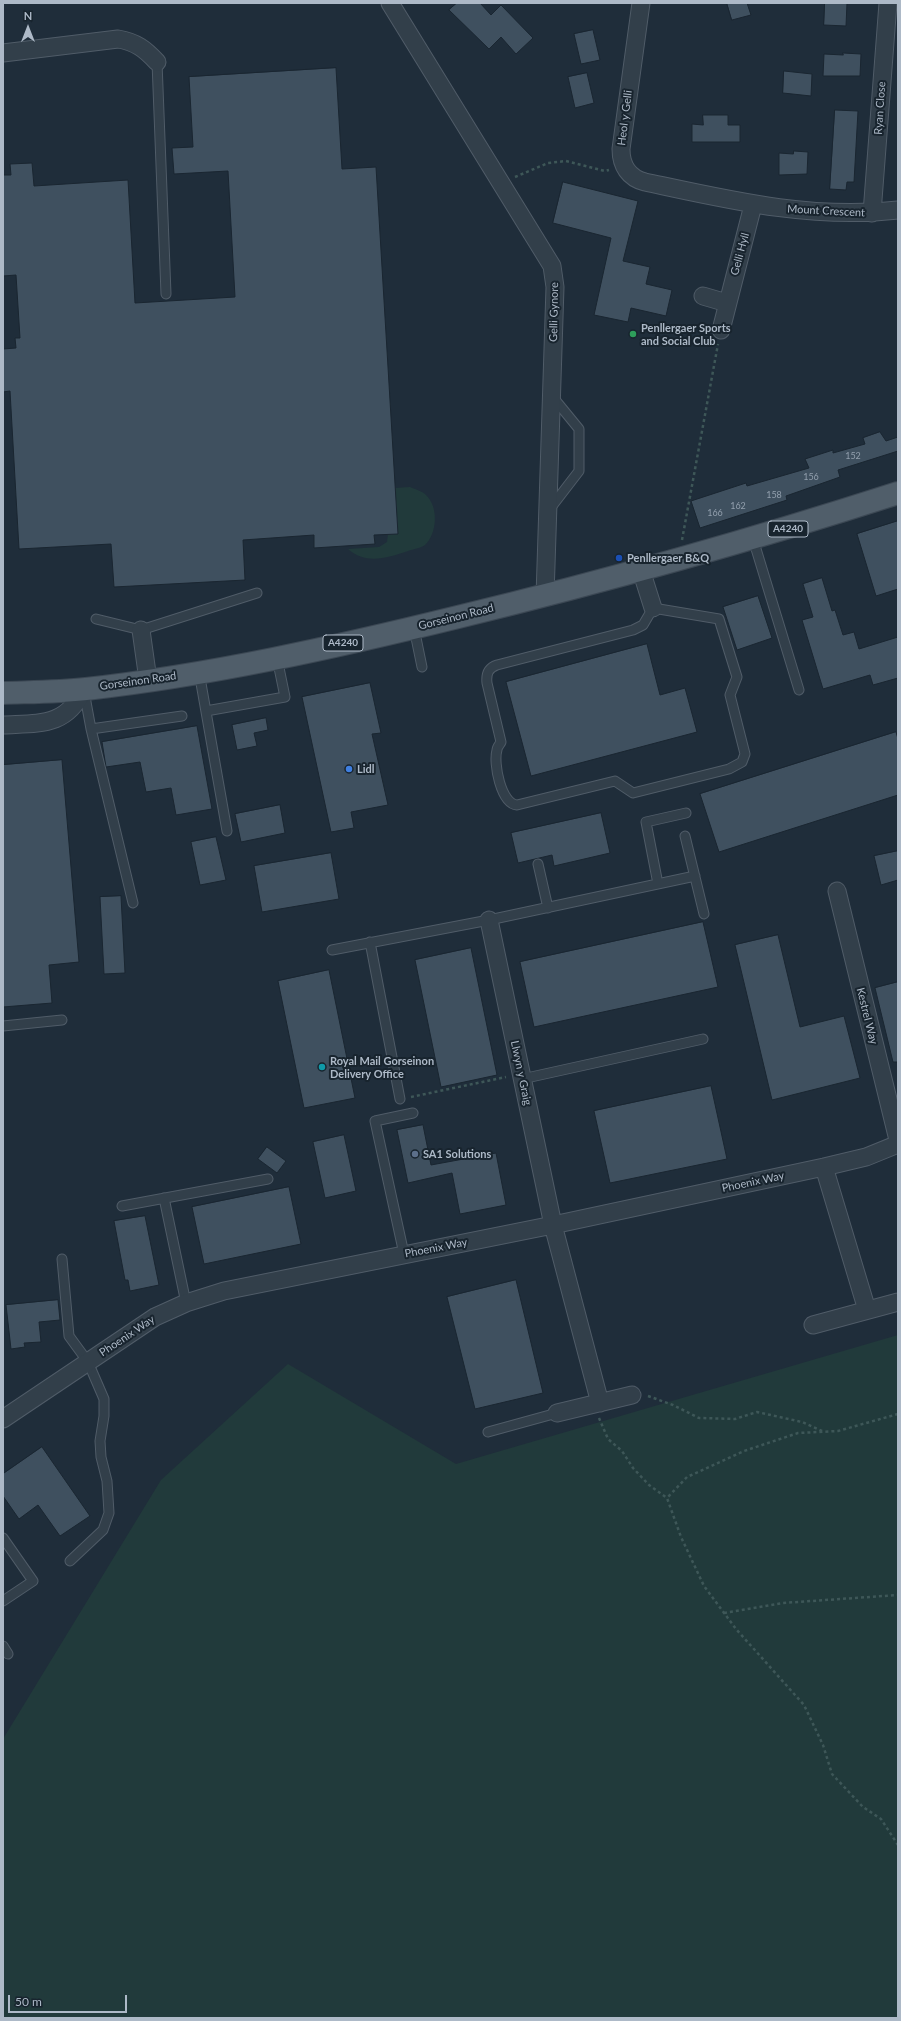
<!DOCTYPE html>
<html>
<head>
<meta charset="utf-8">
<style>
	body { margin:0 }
	#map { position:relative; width:901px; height:2021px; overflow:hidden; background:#1f2d3a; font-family:Lato,sans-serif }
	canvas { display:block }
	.frame { position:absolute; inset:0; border:4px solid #adb9c7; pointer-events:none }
	.north { position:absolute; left:8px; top:8px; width:40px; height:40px; -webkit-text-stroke:3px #18242e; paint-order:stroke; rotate:0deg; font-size:11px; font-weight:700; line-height:16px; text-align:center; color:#adb9c7 }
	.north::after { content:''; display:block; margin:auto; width:14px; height:18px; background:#adb9c7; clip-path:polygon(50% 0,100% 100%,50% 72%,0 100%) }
	.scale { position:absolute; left:8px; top:1995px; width:119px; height:18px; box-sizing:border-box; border:2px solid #adb9c7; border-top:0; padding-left:5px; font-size:12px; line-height:14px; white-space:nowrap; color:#adb9c7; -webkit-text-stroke:3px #18242e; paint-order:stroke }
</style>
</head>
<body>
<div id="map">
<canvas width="901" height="2021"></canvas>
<div class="frame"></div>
<div class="north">N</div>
<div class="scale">50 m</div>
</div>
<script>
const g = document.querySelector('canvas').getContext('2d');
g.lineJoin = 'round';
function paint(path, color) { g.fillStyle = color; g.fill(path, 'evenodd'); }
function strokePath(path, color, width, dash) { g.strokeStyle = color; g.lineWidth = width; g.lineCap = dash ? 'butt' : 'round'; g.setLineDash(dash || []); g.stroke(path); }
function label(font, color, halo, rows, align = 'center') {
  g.font = font + ' Lato,sans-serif'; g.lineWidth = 4; g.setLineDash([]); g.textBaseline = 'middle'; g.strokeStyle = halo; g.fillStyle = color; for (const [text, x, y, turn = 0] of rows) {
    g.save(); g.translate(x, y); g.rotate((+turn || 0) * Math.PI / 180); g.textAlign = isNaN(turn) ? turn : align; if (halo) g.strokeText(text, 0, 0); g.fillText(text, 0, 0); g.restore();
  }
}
paint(new Path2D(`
	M410,487C414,489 422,491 426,495C439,507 437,534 425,545C421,548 413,549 408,551C387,558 366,565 348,549L379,547L387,542L388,534H398L395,488Z
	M898,1335V2018H3V1739L161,1480L288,1364L456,1464Z`), '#213a3b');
const building = new Path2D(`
	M457,3H480L491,15L501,5L533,38L516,54L501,37L489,49L449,10Z
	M727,3H747L751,15L732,20Z
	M825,3H847L846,26L824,25Z
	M593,30L600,60L581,64L574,34Z
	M843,53L861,54L860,76H823L824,54L843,55Z
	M336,68L342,169L376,167L398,534L374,535L375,544L314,548V535L243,540L245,580L114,587L111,544L19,549L10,391L3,392V349L16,348L15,338H20L16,275L3,276V175H11L10,164L32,163L34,186L128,180L135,303L235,297L228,171L174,174L172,148L193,147L189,77Z
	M784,71L812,74L811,96L783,93Z
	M587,73L594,103L575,108L568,77Z
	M835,110L858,111L854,182H847L846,190L830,189Z
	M703,115H728V125H740V142H692V124L703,125Z
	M794,151L808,152L807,174L779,175V153L793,154Z
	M563,182L638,201L623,261L650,267L646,284L672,290L666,316L631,308L628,322L594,315L611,238L553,223Z
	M880,432L886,441L898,437V451L838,470L840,477L786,496L787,500L700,528L691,501L746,483L747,486L809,468L805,459L833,450V453L865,444L863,438Z
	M898,521V589L876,596L857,534Z
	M822,578L832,611L835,610L843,635L854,632L859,649L898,637V678L873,685L870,675L823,689L802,620L813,617L803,584Z
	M758,596L772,638L737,650L723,607Z
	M647,644L660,695L685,688L697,732L531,776L506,682Z
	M370,683L381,733L372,734L388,805L351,812L354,828L331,832L302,697Z
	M266,718L268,730L254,733L257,746L237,750L232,725Z
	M197,726L212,809L176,815L171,788L146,792L140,762L106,767L102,742Z
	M896,732L898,739V795L719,852L700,794Z
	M62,760L79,962L49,965L52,1003L3,1007V765Z
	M280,805L285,833L241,842L235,814Z
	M601,813L610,853L554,866L552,855L518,863L511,833Z
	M216,837L226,880L200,885L191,842Z
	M898,851V880L881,885L874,856Z
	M331,853L339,899L262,912L254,866Z
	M121,896L125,973L104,974L100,897Z
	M703,922L718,987L534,1027L520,962Z
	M778,935L800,1027L844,1016L860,1078L772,1100L735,945Z
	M471,948L497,1075L441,1087L415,960Z
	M329,970L355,1098L304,1108L278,981Z
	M898,982V1062H893L875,988Z
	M711,1086L727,1159L610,1183L594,1111Z
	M423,1125L431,1165L496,1153L506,1205L460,1214L452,1173L408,1183L397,1130Z
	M344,1135L356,1191L325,1198L313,1142Z
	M267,1147L286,1161L277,1173L258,1159Z
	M289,1187L301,1244L204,1264L192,1207Z
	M145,1216L159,1285L130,1291L128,1280H125L114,1221Z
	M516,1280L543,1393L475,1409L447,1297Z
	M58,1300L60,1320L39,1322L41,1342L24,1343L25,1347L11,1349L6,1305Z
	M42,1447L90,1516L60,1536L38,1505L19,1519L3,1496V1474Z`);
paint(building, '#3f505f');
strokePath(building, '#1a2631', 1);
const service = new Path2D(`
	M157,62L166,294
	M549,510L579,471V429L552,396
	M753,539L799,690
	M653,608L719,619L737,677L730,695L745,754L742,762L729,769L633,793L615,781L517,805C501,804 493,763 497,750C497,747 500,744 501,742L487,683C486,674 488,668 497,665L633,630L643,625Z
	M96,619L141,630L257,593
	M414,628L422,667
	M199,672L227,831
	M84,691L91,729L133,903
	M206,711L285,697L277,658
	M91,729L182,716
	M685,836L704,914
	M538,864L548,908
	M658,884L646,822L686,813
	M370,942L400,1099
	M332,950L489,920L695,876
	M3,1026L62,1020
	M522,1079L703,1039
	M164,1198L186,1303
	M122,1206L268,1179
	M404,1254L375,1121L413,1113
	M62,1259L69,1336L88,1362L104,1399V1416L100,1441L101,1457L107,1481L109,1513L103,1530L70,1561
	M488,1432L557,1413
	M3,1538L33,1581L3,1601
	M3,1646L8,1654`);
const minor = new Path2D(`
	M390,3L552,266L555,287L545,596
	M641,3L621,149C621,166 629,178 645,182C729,200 812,220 898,210
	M3,53L118,39C136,42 145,49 157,62
	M872,213L888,3
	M703,296L727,303
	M721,330L753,205
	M641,570L653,608
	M141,630L148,680
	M3,725C40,723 66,727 84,689
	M837,891L898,1140
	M489,920L553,1225L600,1403
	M824,1167L867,1310
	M813,1325L898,1302
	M557,1413L632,1395
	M3,1419L155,1317L186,1303L224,1291L553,1225L824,1167L866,1157L898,1144`);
const primary = new Path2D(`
	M3,693C31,692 59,692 86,689C211,675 336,647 458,617C607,581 752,540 898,493`);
strokePath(service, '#505c68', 11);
strokePath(minor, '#505c68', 19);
strokePath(primary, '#3c4854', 24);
strokePath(new Path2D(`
	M515,177L548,163L566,161L605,171L609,170
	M682,540L718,344
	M411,1097L506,1077
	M648,1396L673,1405L699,1418L735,1419L757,1412L802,1422L822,1431
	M898,1414L838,1431L798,1433L744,1451L687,1477L667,1498L681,1537L704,1586L736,1629L804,1705L823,1745L832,1774L863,1807L881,1819L898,1845
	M599,1418L608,1439L622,1451L633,1468L649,1485L667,1498
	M724,1613L783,1603L898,1595`), '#3e5758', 2.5, [3, 3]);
strokePath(service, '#323f4a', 9);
strokePath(minor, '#323f4a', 17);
strokePath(primary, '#505e6a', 22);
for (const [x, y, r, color] of [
	[633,334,4,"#2e9e5b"],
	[619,558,4,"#1a4fb4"],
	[349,769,4,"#3f7fe0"],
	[322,1067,4,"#0f9aa8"],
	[415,1154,4,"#5c6f8a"]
]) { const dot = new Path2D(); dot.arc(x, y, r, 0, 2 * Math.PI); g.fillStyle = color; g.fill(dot); strokePath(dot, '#18242e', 1.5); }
label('9px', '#929fad', null, [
	["152",853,456],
	["156",811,477],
	["158",774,495],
	["162",738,506],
	["166",715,513]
]);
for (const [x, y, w] of [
	[788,529,40],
	[343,643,40]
]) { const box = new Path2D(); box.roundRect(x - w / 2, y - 8, w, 16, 3); g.fillStyle = '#18242e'; g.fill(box); strokePath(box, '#adb9c7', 1); }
label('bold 10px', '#adb9c7', null, [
	["A4240",788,529],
	["A4240",343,643]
]);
label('11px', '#adb9c7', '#18242e', [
	["Ryan Close",880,108,-86],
	["Heol y Gelli",625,118,-83],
	["Mount Crescent",826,211,3],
	["Gelli Hyll",740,254,-75],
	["Gelli Gynore",554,312,-89],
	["Gorseinon Road",456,617,-14],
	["Gorseinon Road",138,681,-8],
	["Kestrel Way",867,1016,76],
	["Llwyn y Graig",521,1073,78],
	["Phoenix Way",753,1182,-12],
	["Phoenix Way",436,1248,-11],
	["Phoenix Way",127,1336,-34]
]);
label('bold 11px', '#adb9c7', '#18242e', [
	["Penllergaer Sports",641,328],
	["and Social Club",641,341],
	["Penllergaer B&Q",627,558],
	["Lidl",357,769],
	["Royal Mail Gorseinon",330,1061],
	["Delivery Office",330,1074],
	["SA1 Solutions",423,1154]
], 'left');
</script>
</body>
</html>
